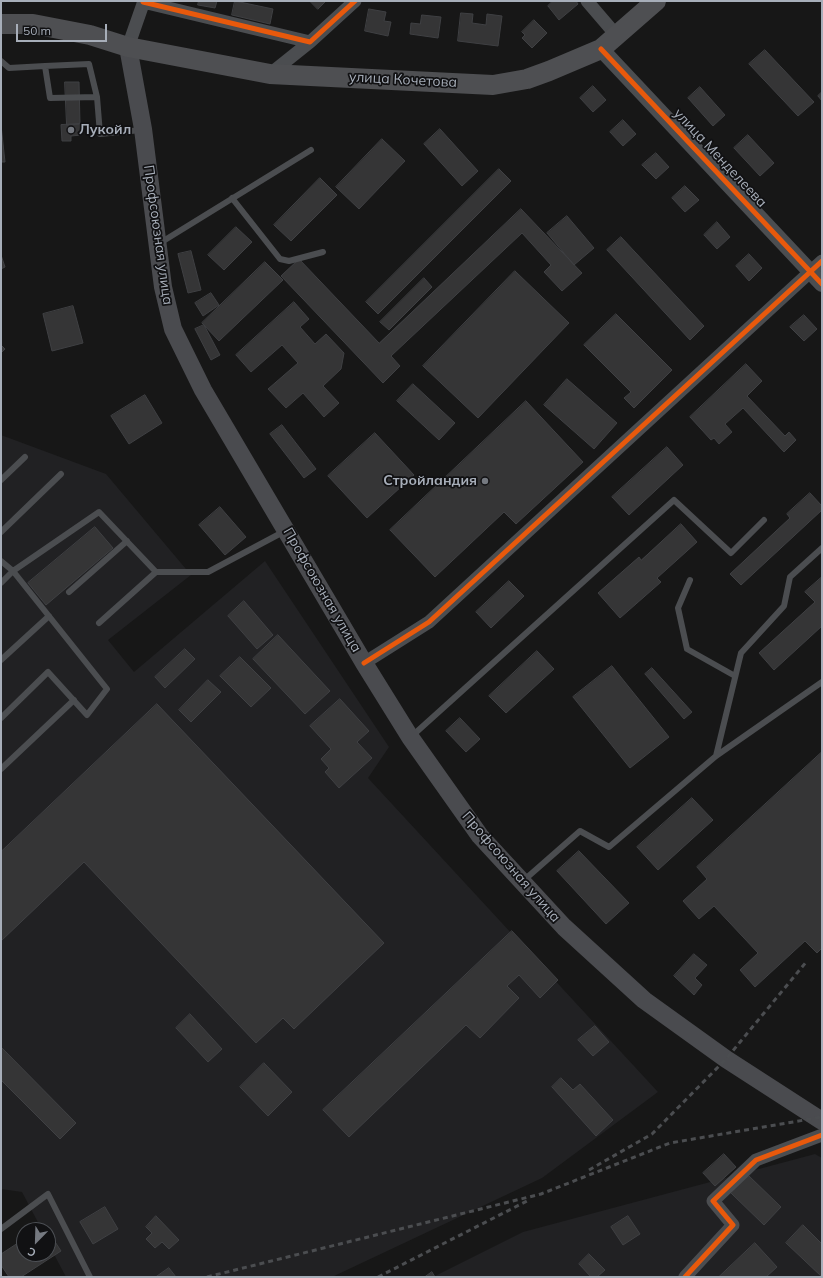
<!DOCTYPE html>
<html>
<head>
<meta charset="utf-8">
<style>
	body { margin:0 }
	#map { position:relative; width:823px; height:1278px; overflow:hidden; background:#171717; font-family:Mulish,sans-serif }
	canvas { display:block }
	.frame { position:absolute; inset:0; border:2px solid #a7aeb9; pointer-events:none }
	.north { position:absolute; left:16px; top:1222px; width:40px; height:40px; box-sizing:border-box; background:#111113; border:1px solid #4d5055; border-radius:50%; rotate:203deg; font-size:11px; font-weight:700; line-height:16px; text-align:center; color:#a7aeb9 }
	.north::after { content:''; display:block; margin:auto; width:14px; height:18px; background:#757980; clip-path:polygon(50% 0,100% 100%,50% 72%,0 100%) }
	.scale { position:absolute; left:16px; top:24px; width:91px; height:18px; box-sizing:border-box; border:2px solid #a7aeb9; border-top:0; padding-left:5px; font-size:12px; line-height:14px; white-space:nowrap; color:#a7aeb9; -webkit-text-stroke:3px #111113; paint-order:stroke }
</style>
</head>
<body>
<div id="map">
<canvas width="823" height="1278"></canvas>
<div class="frame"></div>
<div class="north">С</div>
<div class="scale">50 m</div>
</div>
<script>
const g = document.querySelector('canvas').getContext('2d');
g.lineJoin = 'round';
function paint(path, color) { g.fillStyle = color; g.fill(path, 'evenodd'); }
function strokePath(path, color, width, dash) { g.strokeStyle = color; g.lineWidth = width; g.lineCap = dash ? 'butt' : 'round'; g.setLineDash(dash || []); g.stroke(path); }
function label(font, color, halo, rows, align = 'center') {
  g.font = font + ' Mulish,sans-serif'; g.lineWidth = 3.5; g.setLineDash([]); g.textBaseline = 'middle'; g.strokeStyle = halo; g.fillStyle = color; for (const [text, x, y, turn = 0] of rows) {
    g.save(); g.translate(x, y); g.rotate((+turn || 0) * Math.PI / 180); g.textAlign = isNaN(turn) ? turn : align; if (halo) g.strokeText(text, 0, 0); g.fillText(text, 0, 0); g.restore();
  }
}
paint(new Path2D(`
	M1,435L106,474L191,575L108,640L134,672L265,561L389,747L368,778L658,1092L542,1178L332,1277H66L48,1243V1230H42L22,1192L1,1189Z
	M815,1154L822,1158V1277H433L523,1232Z`), '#212123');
const building = new Path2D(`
	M199,1H217L215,8L198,5Z
	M235,1L273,9L270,24L232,15Z
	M310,1H326L318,9Z
	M553,1H576L578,4L559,20L548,6Z
	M369,9L386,12L384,21L391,22L388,36L365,31Z
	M461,13L473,14L472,23L486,25L487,14L502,16L498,46L458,41Z
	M422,15L441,17L438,38L410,34L411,23L420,24Z
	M534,20L547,33L532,48L522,38L525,35L522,32Z
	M765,50L814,102L798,116L749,64Z
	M65,82H79L80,124L67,125Z
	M593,86L606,100L593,112L580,98Z
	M700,87L725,115L713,126L688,98Z
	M822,92V101L818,96Z
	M623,120L636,134L623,146L610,132Z
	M80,124L81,135L71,136V141H62L61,125Z
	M1,125L5,162H1Z
	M440,129L478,171L462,186L424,144Z
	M748,135L774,163L760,176L734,148Z
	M382,139L405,161L359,209L336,187Z
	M656,153L669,167L656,179L642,165Z
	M499,169L511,181L378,314L366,302Z
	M320,178L337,195L291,241L274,225Z
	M685,186L699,200L685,212L672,198Z
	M521,209L582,273L562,291L544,272L551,265L522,233L391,356L400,366L383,383L281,276L299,259L379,343Z
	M567,216L594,248L574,265L547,233Z
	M717,222L730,237L717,249L704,235Z
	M236,227L252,242L224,270L208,255Z
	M621,237L704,326L690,340L607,250Z
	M191,251L201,290L188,293L178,254Z
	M749,254L762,268L749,281L736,266Z
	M1,255L5,267L1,269Z
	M265,262L283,280L219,341L202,323Z
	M515,271L569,323L478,418L423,366Z
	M424,278L432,287L389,330L380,322Z
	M211,293L219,305L203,316L195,303Z
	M294,302L309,319L300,327L315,344L326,334L344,353L341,369L323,386L339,403L324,417L303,393L286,408L268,389L298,363L282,345L251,372L236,355Z
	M73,306L83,343L52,351L43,314Z
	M616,314L672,370L634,408L624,398L631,392L584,345Z
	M804,315L817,329L804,341L790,327Z
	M204,325L220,355L211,360L195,329Z
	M1,345L5,349L1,353Z
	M746,364L762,381L747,396L785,436L789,432L796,440L784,452L743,408L725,424L732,432L719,444L714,438L711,440L690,417Z
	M567,379L617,423L594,449L544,405Z
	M413,384L455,423L439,440L397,401Z
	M145,395L162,423L129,444L111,416Z
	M526,401L583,462L516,524L504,512L435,577L390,530Z
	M282,425L316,469L304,478L270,434Z
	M375,433L414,475L367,518L328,476Z
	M667,447L683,465L629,515L612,497Z
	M810,493L822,506V510L741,585L730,574L790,518L787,514Z
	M220,507L246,537L225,555L199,525Z
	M681,524L697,542L657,578L661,582L620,618L598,593L639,557L641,560Z
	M95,527L113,548L46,605L28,583Z
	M822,577V626L774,670L759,653L815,602L805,592Z
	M509,581L524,596L491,628L476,612Z
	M244,601L273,635L257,649L228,616Z
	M278,635L330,691L305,714L253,659Z
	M185,649L195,659L165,688L155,677Z
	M537,651L554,669L506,713L489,696Z
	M240,657L271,688L251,707L220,676Z
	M612,666L669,737L630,768L573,697Z
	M652,668L692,712L684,719L645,674Z
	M208,680L221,692L191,722L179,710Z
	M340,699L369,731L357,742L372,758L339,788L325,772L329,768L321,759L331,749L310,726Z
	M157,704L384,943L294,1029L283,1018L256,1043L84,862L1,941V852Z
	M460,718L480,739L466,752L446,731Z
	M822,752V948L817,953L805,941L755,987L740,970L758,953L714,906L699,919L683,901L707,879L697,867Z
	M692,798L713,820L658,870L637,847Z
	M579,851L629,903L606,924L557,871Z
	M512,931L558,980L540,998L519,975L507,986L519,998L480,1038L466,1025L349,1137L323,1110Z
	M694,954L707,965L695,978L702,985L694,995L674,976Z
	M190,1014L222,1049L208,1062L176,1028Z
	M595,1026L609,1042L593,1056L578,1040Z
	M1,1047L76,1123L60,1139L1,1080Z
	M264,1063L292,1092L268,1116L240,1087Z
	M561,1078L573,1090L580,1084L613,1120L596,1136L552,1087Z
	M724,1154L736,1167L715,1186L703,1173Z
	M748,1175L781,1207L764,1225L731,1193Z
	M105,1207L118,1229L93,1244L80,1222Z
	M156,1216L179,1240L169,1249L162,1242L155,1248L146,1239L152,1233L146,1227Z
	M628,1216L640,1234L623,1245L611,1227Z
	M44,1225L47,1230H37Z
	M803,1225L822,1244V1277L786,1243Z
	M48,1231L61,1251L21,1277H9L1,1265V1254L24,1239V1254H48Z
	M755,1243L777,1267L766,1277H719Z
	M589,1254L605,1270L597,1277H591L579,1264Z
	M169,1268L176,1277H156Z
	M432,1272L435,1277H425Z`);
paint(building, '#353536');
strokePath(building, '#3f4043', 1);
strokePath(new Path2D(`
	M1,61L9,68L45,66L50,98L97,97L100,134L141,130
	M45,66L89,64L97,97
	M232,198L280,259L289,261L323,252
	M160,243L311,150
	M1,480L25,457
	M1,532L61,474
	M1,561L13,571L99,512L156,572H208L285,531
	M690,580L678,608L687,649L735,676
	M1,583L13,571L107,689L87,715L48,672L1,718
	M69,592L127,541
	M99,623L156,572
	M1,660L49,616
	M412,736L674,500L731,553L764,520
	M716,756L741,653L784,606L790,577L822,548
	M1,769L74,700
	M523,881L580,831L609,847L716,756L822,682
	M1,1229L48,1194L90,1277`), '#4b4d50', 6);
strokePath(new Path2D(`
	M587,1L617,36
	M143,2L310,42L355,1
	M128,47L144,1
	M270,74L310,42
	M364,663L429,622L822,261
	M685,1277L733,1225L713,1201L756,1160L822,1135`), '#4b4d50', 13);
strokePath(new Path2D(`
	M601,49L822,284`), '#4b4d50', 16);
strokePath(new Path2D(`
	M128,47L143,129L163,287L173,329L203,390L364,663L410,737L480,836L564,927L644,1000L726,1059L822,1121`), '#4a4b4f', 18);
strokePath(new Path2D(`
	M1,24H33L90,35L128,47L270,74L493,85L527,79L549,71L601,49L656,1`), '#4e4f52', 20);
strokePath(new Path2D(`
	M589,1170L652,1134L726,1059L807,961
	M207,1277L541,1194L670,1143L822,1117
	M378,1277L527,1201`), '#4b4d50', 3, [5, 4]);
strokePath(new Path2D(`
	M143,2L310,42L355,1
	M601,49L822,284
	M364,663L429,622L822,261
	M685,1277L733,1225L713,1201L756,1160L822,1135`), '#e8590c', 5);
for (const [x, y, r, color] of [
	[71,130,4,"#757980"],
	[485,481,4,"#757980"]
]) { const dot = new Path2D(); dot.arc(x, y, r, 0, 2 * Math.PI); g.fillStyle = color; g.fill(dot); strokePath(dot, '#111113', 1.5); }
label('14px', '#a7aeb9', '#111113', [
	["улица Кочетова",403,80,3],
	["улица Менделеева",720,158,47],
	["Профсоюзная улица",158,235,82],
	["Профсоюзная улица",322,590,60],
	["Профсоюзная улица",511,867,49]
]);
label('bold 14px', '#a7aeb9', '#111113', [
	["Лукойл",79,130],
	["Стройландия",477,481,"right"]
], 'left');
</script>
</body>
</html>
